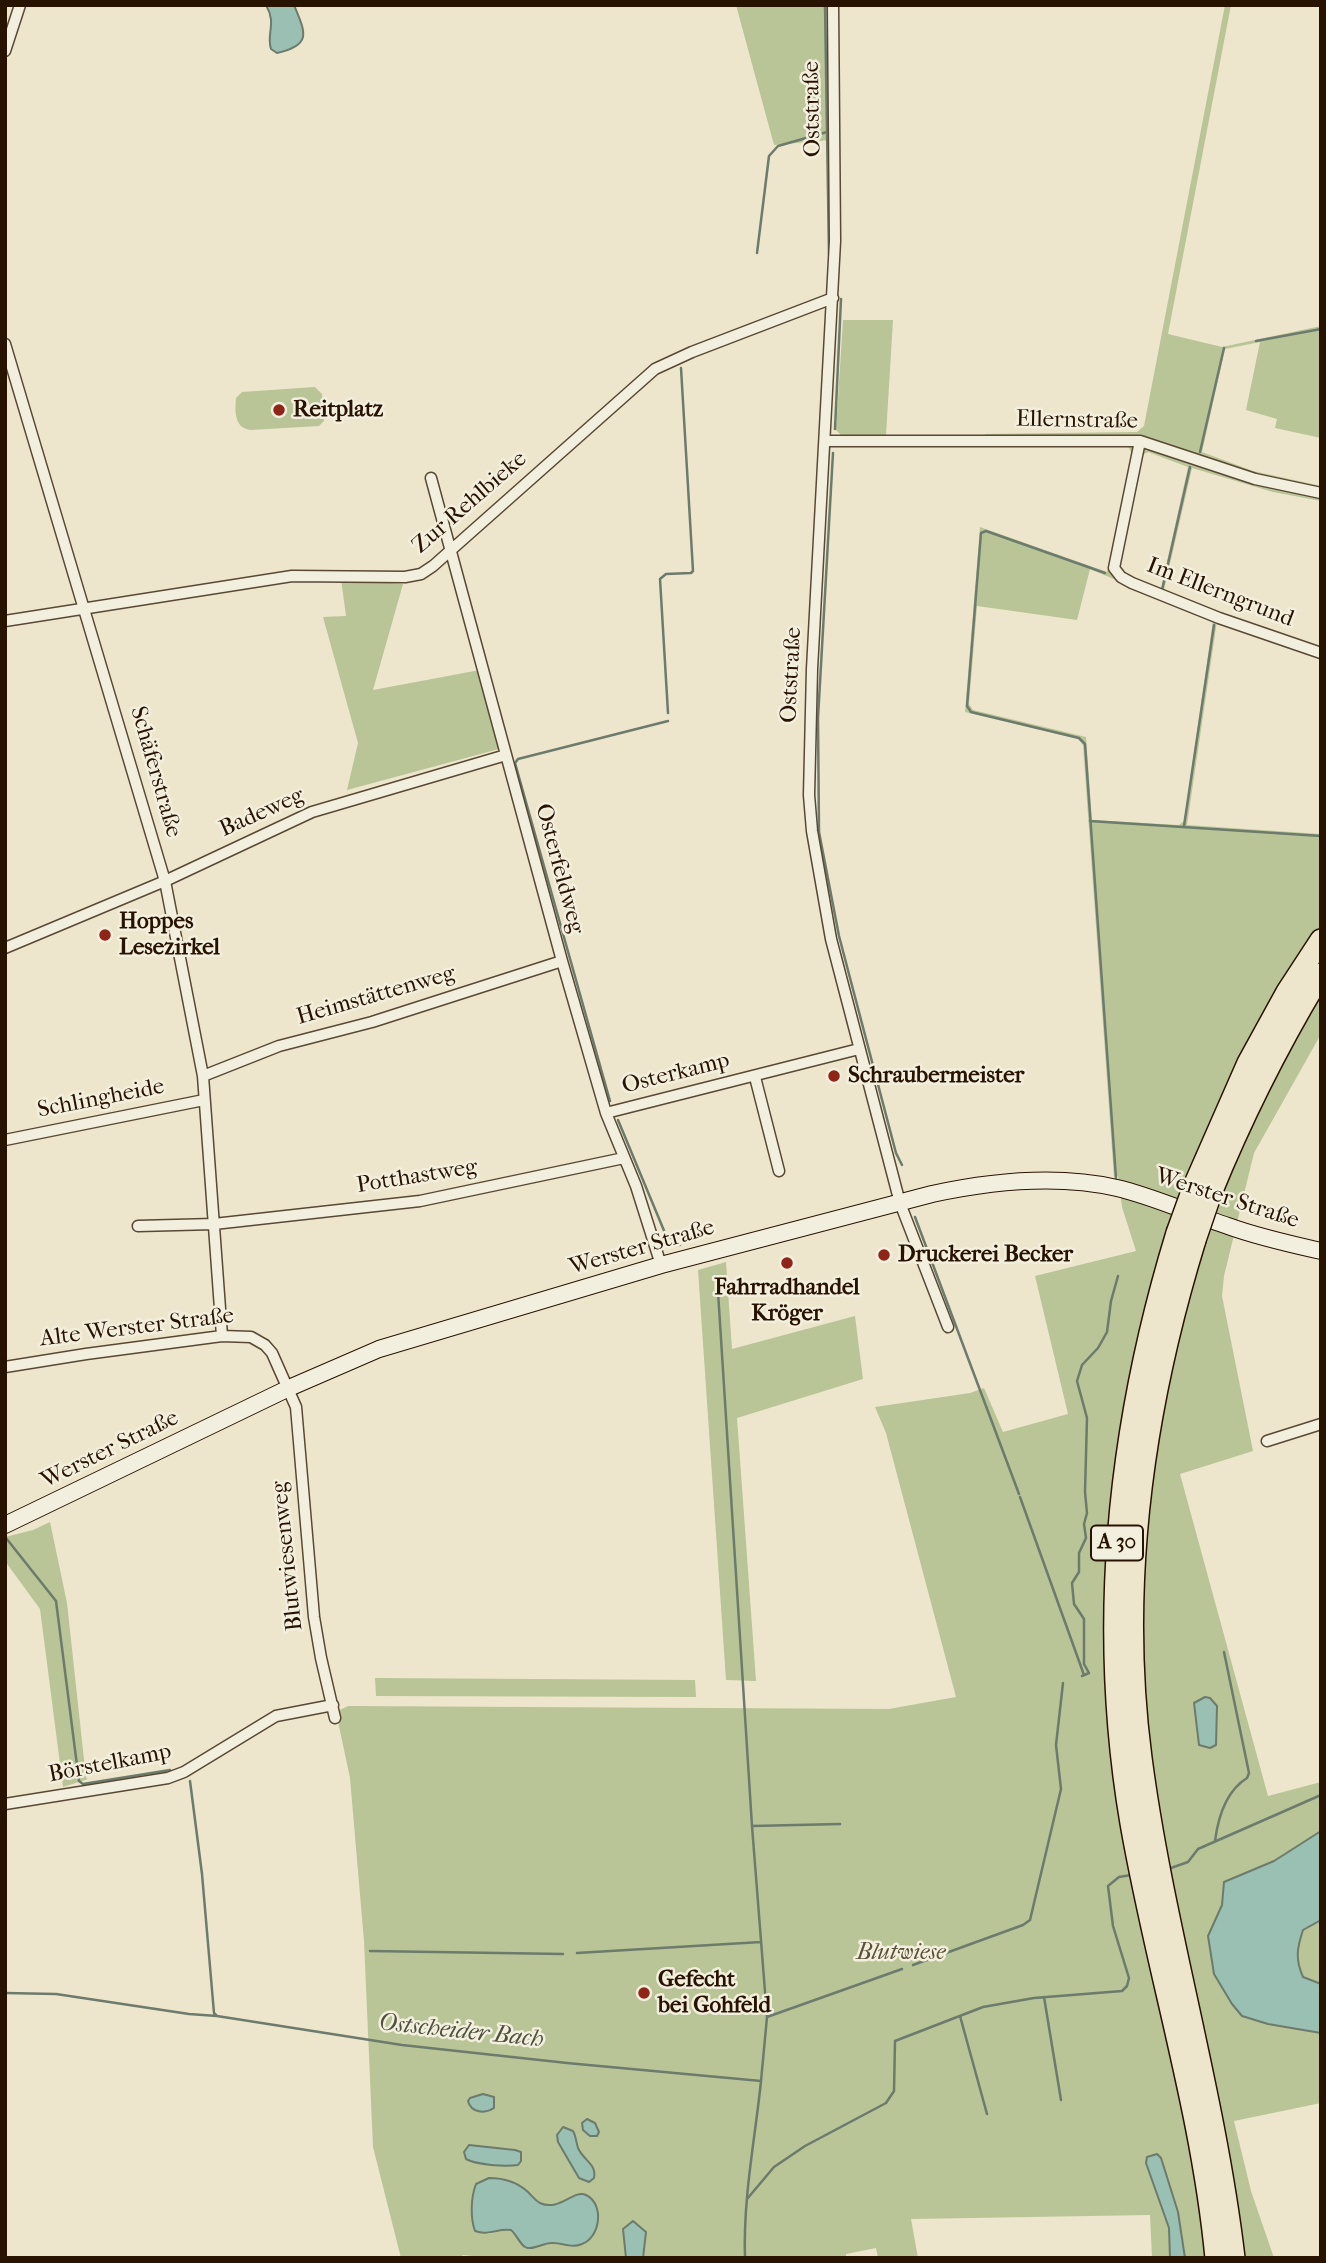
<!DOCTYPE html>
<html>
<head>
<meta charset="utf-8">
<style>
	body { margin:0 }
	#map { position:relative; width:1326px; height:2263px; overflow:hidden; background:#ede6cc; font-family:"IM FELL French Canon",serif }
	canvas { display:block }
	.frame { position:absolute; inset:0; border:7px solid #281301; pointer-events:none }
</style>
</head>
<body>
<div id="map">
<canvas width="1326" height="2263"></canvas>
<div class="frame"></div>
</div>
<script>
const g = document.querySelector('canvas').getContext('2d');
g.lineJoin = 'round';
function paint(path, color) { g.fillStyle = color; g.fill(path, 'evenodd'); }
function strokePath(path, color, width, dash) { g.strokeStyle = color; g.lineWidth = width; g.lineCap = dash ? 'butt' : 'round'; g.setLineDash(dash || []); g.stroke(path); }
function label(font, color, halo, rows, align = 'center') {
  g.font = font + ' "IM FELL French Canon",serif'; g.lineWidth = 5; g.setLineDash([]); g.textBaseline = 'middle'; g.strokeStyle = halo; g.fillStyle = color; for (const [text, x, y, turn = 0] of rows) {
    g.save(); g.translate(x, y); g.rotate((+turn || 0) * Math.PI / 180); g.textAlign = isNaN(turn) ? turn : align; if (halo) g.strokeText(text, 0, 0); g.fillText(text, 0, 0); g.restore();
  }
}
paint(new Path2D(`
	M736,5H829L830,140L774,145Z
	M1225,5H1231L1168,334L1222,347L1321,326V438L1275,428L1277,419L1246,410L1260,342L1225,349L1202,452L1253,471L1321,486V501L1273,492L1192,468L1164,590L1218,614L1187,825L1321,834V1034L1254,1153L1224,1276L1222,1296L1253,1451L1180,1474L1268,1796L1321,1782V2103L1234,2121L1251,2191L1274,2258H1152L1150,2215L911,2219L918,2258H878L876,2248L846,2254V2258H643L646,2232L633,2221L623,2229L626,2258H491L463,2255L461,2258H401L373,2147L364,1941L350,1778L336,1712L348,1706L889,1709L956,1697L886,1433L875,1407L970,1393L984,1388L1003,1432L1068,1414L1035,1276L1136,1251L1122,1207L1118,1176L1114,1177L1083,745L1078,739L965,712L980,527L1107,572L1132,454L1128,446L985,445V434L1137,432L1144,426ZM1148,452L1188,467L1161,589L1122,572L1118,564L1141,456ZM1090,569L1213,621L1184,821L1179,825L1092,820L1086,737L973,710L969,704L977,606L1077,620ZM575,2135L578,2147L585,2158L575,2172L558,2142ZM485,2148H509L503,2166L477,2164L466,2159L464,2152ZM499,2178L521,2187L540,2203L548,2205L562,2203L580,2194L592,2200L598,2219L583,2244L570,2247L553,2242L519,2241L517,2234L509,2229L489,2234L475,2231L472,2201Z
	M843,320H893L886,435H841L836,430Z
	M315,387L322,394L324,421L319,426L250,430C234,427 235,412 236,398L242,392Z
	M341,579L403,584L373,690L480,670L499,749L347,790L358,743L323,617L346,616Z
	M726,1262L732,1349L855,1316L863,1379L737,1418L756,1681L726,1680L698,1270Z
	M50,1522L67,1603L86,1778L88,1779L63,1787L40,1609L5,1561V1537L33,1530Z
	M375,1678L695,1680L696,1697L376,1696Z`), '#b9c497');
const water = new Path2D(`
	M266,5H294C305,32 313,45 277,53L271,49C266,33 277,24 266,5Z
	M1205,1697L1210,1698L1217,1706L1216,1745L1210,1748L1199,1745L1194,1703Z
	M1321,1831V1920L1303,1930C1297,1948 1295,1959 1303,1977L1321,1984V2033L1268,2024L1242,2016L1232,2004L1214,1974L1208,1936L1222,1905L1224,1882L1274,1861Z
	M483,2094L494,2097V2108C485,2114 471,2113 468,2101L470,2098Z
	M587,2119L595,2123L599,2132L597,2136H590L583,2130L582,2123Z
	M563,2127L573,2131C576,2136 576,2142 578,2148C583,2160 597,2164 594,2178L589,2182L579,2178L558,2142L557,2135Z
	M469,2145L515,2150L521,2152V2161L518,2165C505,2167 477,2165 466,2159L464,2152Z
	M1157,2154L1161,2158L1178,2212L1185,2258H1170L1169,2228L1146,2163L1147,2157Z
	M489,2178C504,2178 517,2182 528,2192C532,2196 536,2201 540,2203C559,2212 574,2189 586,2195C605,2204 600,2238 582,2244C570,2249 563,2242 551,2243C543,2243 532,2251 525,2247C519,2243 517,2235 511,2230C498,2228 489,2236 475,2231C470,2217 471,2197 476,2184Z
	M633,2221L646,2232L643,2258H626L623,2229Z`);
paint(water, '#9ac0b3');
strokePath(water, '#6c7b6c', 2);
strokePath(new Path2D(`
	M825,5L829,254
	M757,253L769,156L778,146L827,132
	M1256,341L1321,329
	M835,429L841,299
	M1200,452L1224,348
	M833,453L818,718L819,832L839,936L896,1153L902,1165
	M1105,573L986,531L981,533L967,706L971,712L1079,738L1085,744L1116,1178
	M1162,590L1190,467
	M668,713L660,579L666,574L691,573L693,571L681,368
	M1090,821L1321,836
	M1184,826L1214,625
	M610,1101L515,763L518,759L668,721
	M618,1120L665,1233L680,1245
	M915,1217L1019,1494
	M717,1276L752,1826L767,2017L761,2081
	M1020,1497L1084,1675
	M6,1538L56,1601L79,1781L83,1784L170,1770
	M1082,1676L1089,1673L1084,1664V1619L1074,1604L1072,1583L1079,1572V1553L1086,1538L1084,1524L1087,1513L1085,1492L1087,1418L1077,1381L1082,1365L1098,1348L1107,1332L1111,1301L1118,1276
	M190,1781L202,1874L214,2013L217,2016L402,2045L567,2063L761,2081C755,2140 743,2197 745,2258
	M752,1826L840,1824
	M1215,1841C1218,1818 1226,1791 1247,1778L1249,1773L1224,1652
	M1168,1869L1188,1862L1198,1849L1321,1795
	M370,1951L563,1954
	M577,1953L761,1942
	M913,1965L1023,1925L1030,1920L1061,1789L1056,1745L1063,1683
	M5,1993L56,1994L189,2014L217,2016
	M1044,1997L1061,2100
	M960,2016L987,2114
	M767,2017L902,1969
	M747,2199L774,2167L805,2146L886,2103L894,2091L895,2041L983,2007L1034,1998L1122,1991L1127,1986L1129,1978L1113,1926L1108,1886L1119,1877L1131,1875`), '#6c7b6c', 2.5);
const street = new Path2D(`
	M833,5L835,241L812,669L809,795L812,831L831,939L900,1203L948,1327
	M5,51L20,5
	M5,344L165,881L203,1076L222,1336
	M826,441H1140L1255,479L1321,493
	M1140,441L1114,568L1121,577L1132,583L1219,618L1321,653
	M431,478L562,961L606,1113L636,1186L661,1265
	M5,621L292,576L405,577L421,574L433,566L655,369L692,352L833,298
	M5,948L165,881L312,812L506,755
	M203,1076L279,1046L372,1022L562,961
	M755,1077L779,1171
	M606,1113L859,1049
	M5,1140L204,1100
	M138,1226L214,1224L420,1201L624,1158
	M5,1367L86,1354L222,1336L251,1337L265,1345L272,1353L296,1407L314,1617L321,1658L335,1718
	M1267,1441L1321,1424
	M5,1804L168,1778L184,1772L276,1716L333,1705`);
const secondary = new Path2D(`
	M5,1525L289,1388L379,1349L661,1265L932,1194C992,1181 1056,1174 1117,1188C1155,1197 1191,1214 1228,1226C1258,1237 1290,1244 1321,1251`);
const highway = new Path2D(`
	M1194,1186L1248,1063L1287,992L1321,940
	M1211,1193C1242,1117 1278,1045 1321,974
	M1177,1233C1118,1426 1097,1623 1131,1823C1156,1968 1202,2110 1216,2258
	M1195,1240C1144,1406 1118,1584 1141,1758C1163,1926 1214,2089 1234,2258`);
strokePath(street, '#594834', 13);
strokePath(secondary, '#281301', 18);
strokePath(highway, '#281301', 24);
strokePath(street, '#f3efde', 10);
strokePath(secondary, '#f3efde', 16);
strokePath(highway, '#ede6cc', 21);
const highwayBridge = new Path2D(`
	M1177,1233L1194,1186
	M1195,1240L1211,1193`);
strokePath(highwayBridge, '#281301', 24, []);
strokePath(highwayBridge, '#ede6cc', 21);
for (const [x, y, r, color] of [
	[279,410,7,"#8f2418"],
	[105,935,7,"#8f2418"],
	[834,1076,7,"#8f2418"],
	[884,1255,7,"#8f2418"],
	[787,1263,7,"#8f2418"],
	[644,1993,7,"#8f2418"]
]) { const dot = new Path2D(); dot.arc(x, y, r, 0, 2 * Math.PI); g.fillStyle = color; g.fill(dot); strokePath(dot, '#f3efde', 2.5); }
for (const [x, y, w] of [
	[1117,1543,52]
]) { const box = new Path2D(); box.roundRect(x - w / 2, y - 17.5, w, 35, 5); g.fillStyle = '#f3efde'; g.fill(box); strokePath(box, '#281301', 2); }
label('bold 21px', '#281301', null, [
	["A 30",1117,1543]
]);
label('23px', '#281301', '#f3efde', [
	["Oststraße",813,109,-91],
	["Ellernstraße",1077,421,1],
	["Zur Rehlbieke",470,503,-41],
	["Im Ellerngrund",1220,593,21],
	["Oststraße",792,675,-87],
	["Schäferstraße",155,772,74],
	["Badeweg",262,813,-24],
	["Osterfeldweg",559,869,75],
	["Heimstättenweg",376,996,-16],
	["Osterkamp",676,1074,-14],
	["Schlingheide",101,1099,-11],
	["Potthastweg",417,1177,-9],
	["Werster Straße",1227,1199,18],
	["Werster Straße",642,1248,-16],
	["Alte Werster Straße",137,1328,-7],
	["Werster Straße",110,1450,-26],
	["Blutwiesenweg",288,1556,-96],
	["Börstelkamp",110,1764,-11]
]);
label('bold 23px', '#281301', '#f3efde', [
	["Reitplatz",293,410],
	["Hoppes",119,922],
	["Lesezirkel",119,948],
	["Schraubermeister",848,1076],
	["Druckerei Becker",898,1255],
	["Fahrradhandel",787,1288,"center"],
	["Kröger",787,1314,"center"],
	["Gefecht",658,1980],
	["bei Gohfeld",658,2006]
], 'left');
label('italic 23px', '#5b5136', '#f3efde', [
	["Blutwiese",901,1953]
]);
label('italic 24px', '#50503f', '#f3efde', [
	["Ostscheider Bach",461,2032,6]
]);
</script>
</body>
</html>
